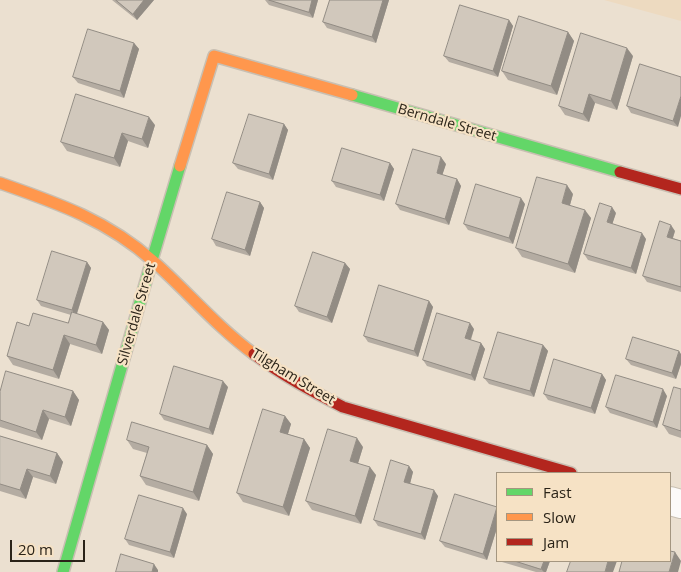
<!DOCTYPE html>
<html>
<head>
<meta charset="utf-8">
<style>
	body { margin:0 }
	#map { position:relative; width:681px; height:572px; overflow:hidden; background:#ebe0d0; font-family:"Open Sans",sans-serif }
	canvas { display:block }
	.legend { position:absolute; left:496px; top:472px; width:175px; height:90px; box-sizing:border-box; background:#f6e2c5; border:1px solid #a49680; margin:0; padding:6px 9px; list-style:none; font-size:15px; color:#2a2318 }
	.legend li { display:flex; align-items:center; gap:10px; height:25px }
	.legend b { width:25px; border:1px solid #a49680 }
	.scale { position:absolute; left:10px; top:540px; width:75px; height:22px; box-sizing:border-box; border:2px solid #2a2318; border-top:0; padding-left:6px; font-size:15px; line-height:18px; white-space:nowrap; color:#2a2318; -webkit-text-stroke:4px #f6e2c5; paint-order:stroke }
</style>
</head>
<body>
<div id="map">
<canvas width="681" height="572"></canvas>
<ul class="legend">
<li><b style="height:6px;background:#63d668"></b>Fast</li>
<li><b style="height:6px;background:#ff974d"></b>Slow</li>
<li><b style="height:6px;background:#b3261e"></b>Jam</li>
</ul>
<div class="scale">20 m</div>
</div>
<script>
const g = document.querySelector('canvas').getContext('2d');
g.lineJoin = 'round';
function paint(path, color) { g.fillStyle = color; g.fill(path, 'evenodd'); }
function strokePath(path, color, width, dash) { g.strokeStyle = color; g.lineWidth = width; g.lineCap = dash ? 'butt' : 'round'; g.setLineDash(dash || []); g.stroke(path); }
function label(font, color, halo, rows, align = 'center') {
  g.font = font + ' "Open Sans",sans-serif'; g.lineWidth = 4.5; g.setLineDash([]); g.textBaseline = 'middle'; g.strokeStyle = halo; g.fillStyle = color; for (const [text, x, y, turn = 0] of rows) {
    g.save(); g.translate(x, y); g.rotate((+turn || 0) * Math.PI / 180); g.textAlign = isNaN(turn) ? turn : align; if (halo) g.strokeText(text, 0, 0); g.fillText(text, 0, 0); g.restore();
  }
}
paint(new Path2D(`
	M604,0H681V21Z`), '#eddac0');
const street = new Path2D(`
	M670,501L681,504`);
const fast = new Path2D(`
	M352,95L620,172
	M63,572L152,260L180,166`);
const slow = new Path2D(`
	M180,166L214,56L352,95
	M0,183C57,203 107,220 153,261C187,291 217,327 254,354`);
const jam = new Path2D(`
	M620,172L681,189
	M254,354C282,375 312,391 343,407L571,473`);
strokePath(street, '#c8bfb2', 30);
strokePath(fast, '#c8bfb2', 14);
strokePath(slow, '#c8bfb2', 14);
strokePath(jam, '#c8bfb2', 14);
strokePath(street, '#fcfaf8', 28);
strokePath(fast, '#63d668', 11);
strokePath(slow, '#ff974d', 11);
strokePath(jam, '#b3261e', 11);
paint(new Path2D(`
	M112,0H154L137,20Z
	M265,0H318L313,18L269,5Z
	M330,0H389L376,43L327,28L323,22Z
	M509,20L513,26L498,77L449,62L444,56Z
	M568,32L574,41L557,95L508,80L502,71Z
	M134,43L139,49L124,98L78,83L73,77Z
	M633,56L617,110L595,103L589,122L565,115L559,106Z
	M640,64L678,127L631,113L627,106Z
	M284,124L288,130L273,180L238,169L233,163Z
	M155,125L148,148L128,141L120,167L67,151L61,142Z
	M390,163L394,169L384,201L336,187L332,181Z
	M446,164L442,175L457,179L461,186L449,225L400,210L396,204Z
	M573,194L570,205L591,218L575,273L522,257L516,248Z
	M260,202L264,208L250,256L216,246L212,239Z
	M525,204L513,244L468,230L464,224Z
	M616,213L612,224L646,239L636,274L588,260L584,254Z
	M675,231L673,238L681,241V292L647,282L643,276Z
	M87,262L91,268L77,314L103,322L109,330L102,354L70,344L59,379L13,365L7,356L29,326L68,323L71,315L41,306L37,300Z
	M345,263L350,269L332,323L299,312L295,306Z
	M429,301L433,307L418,357L368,342L364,336Z
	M474,329L471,340L481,343L485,349L475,381L427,366L423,360Z
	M543,345L548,351L534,397L489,384L484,378Z
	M681,354V364L676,379L631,365L626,359Z
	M602,374L606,380L595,414L548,400L544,394Z
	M228,387L213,435L164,420L160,414Z
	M681,389V438L669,434L663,425Z
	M73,391L79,400L71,426L49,419L42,440L0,427V392Z
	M667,396L657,428L610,413L606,407Z
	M285,416L291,424L288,434L304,439L310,448L289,516L243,502L237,493Z
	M0,436L57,453L63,462L56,484L33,477L26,499L0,491Z
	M127,440L207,445L213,454L199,501L146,485L140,476L147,453L133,449Z
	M363,447L358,463L376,475L361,524L312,510L306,501Z
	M409,466L413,472L410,483L438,496L425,540L378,526L374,520Z
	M497,507V528L487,560L445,547L440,541Z
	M187,514L174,558L129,545L125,539Z
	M501,561H550L546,572H536L502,562Z`), '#b4aca2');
paint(new Path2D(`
	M144,0H154L137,20L133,14Z
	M312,0H318L313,18L309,12Z
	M383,0H389L376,43L372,37Z
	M509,20L513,26L498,77L493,71Z
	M568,32L574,41L557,95L551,86Z
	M134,43L139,49L124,98L120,91Z
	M627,48L633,56L617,110L611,101Z
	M589,94L595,103L589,122L583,114Z
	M681,96V116L678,127L673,121Z
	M149,117L155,125L148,148L142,139Z
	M284,124L288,130L273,180L269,174Z
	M122,133L128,141L120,167L114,158Z
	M441,157L446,164L441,179L437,173Z
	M390,163L394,169L384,201L380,195Z
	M457,179L461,186L449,225L445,219Z
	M567,185L573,194L568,212L562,203Z
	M521,198L525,204L513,244L509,238Z
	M260,202L264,208L250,256L245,250Z
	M612,207L616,213L611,228L607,222Z
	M585,210L591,218L575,273L568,264Z
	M671,225L675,231L671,243L667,237Z
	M642,233L646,239L636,274L631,268Z
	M87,262L91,268L76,316L72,310Z
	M345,263L350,269L332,323L327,317Z
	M429,301L433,307L418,357L414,351Z
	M103,322L109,330L102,354L96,345Z
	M470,323L474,329L469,344L465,338Z
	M64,335L70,344L59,379L53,370Z
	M481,343L485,349L475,381L471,375Z
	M543,345L548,351L534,397L530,391Z
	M679,351L681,354V364L676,379L672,373Z
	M602,374L606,380L595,414L591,408Z
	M223,381L228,387L213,435L209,429Z
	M663,389L667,396L657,428L653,422Z
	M73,391L79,400L71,426L65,417Z
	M43,410L49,419L42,440L36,432Z
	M285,416L291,424L286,440L280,432Z
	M357,438L363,447L356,470L350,461Z
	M304,439L310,448L289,516L283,507Z
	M207,445L213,454L199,501L193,492Z
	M57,453L63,462L56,484L50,476Z
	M409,466L413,472L409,488L404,482Z
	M370,467L376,475L361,524L355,516Z
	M27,469L33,477L26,499L20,490Z
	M434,490L438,496L425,540L421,534Z
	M183,508L187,514L174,558L170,552Z
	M497,508V528L487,560L483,554Z
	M675,552L681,561L678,572H669Z
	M544,561H550L546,572H544L541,569Z
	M608,561H617L613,572H605Z
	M154,564L158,570V572H152Z`), '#928c84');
const building = new Path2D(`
	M116,0H144L133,14Z
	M269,0H312L309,12Z
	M330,0H383L372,37L323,22Z
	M460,5L509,20L493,71L444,56Z
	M519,16L568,32L551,86L502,71Z
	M88,29L134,43L120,91L73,77Z
	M581,33L627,48L611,101L589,94L583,114L559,106Z
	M640,64L681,77V96L673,121L627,106Z
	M76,94L149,117L142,139L122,133L114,158L61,142Z
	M249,114L284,124L269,174L233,163Z
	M342,148L390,163L380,195L332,181Z
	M413,149L441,157L437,173L457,179L445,219L396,204Z
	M537,177L567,185L562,203L585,210L568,264L516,248Z
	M476,184L521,198L509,238L464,224Z
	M227,192L260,202L245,250L212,239Z
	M600,203L612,207L607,222L642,233L631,268L584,254Z
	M660,221L671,225L667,237L681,241V287L643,276Z
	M52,251L87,262L72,310L37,300Z
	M313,252L345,263L327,317L295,306Z
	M379,285L429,301L414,351L364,336Z
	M72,312L103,322L96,345L64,335L53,370L7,356L17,322L29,326L33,313L68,323Z
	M437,313L470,323L465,338L481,343L471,375L423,360Z
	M498,332L543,345L530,391L484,378Z
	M633,337L679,351L672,373L626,359Z
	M554,359L602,374L591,408L544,394Z
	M174,366L223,381L209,429L160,414Z
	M6,371L73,391L65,417L43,410L36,432L0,420V392Z
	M616,375L663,389L653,422L606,407Z
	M674,387L681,389V431L663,425Z
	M263,409L285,416L280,432L304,439L283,507L237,493Z
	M132,422L207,445L193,492L140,476L149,447L127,440Z
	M328,429L357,438L350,461L370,467L355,516L306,501Z
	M0,436L57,453L50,476L27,469L20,490L0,484Z
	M391,460L409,466L404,482L434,490L421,534L374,520Z
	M455,494L497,507L483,554L440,541Z
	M139,495L183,508L170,552L125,539Z
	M670,551L675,552L669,572H619L622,561H670Z
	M121,554L154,564L152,572H116Z
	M515,561H544L541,569Z
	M571,561H608L605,572H567Z`);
paint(building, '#d1c8bc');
strokePath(building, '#928c84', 1);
label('14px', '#2a2318', '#f6e2c5', [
	["Berndale Street",447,123,16],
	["Silverdale Street",137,314,-74],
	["Tilgham Street",293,377,31]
]);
</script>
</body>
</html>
